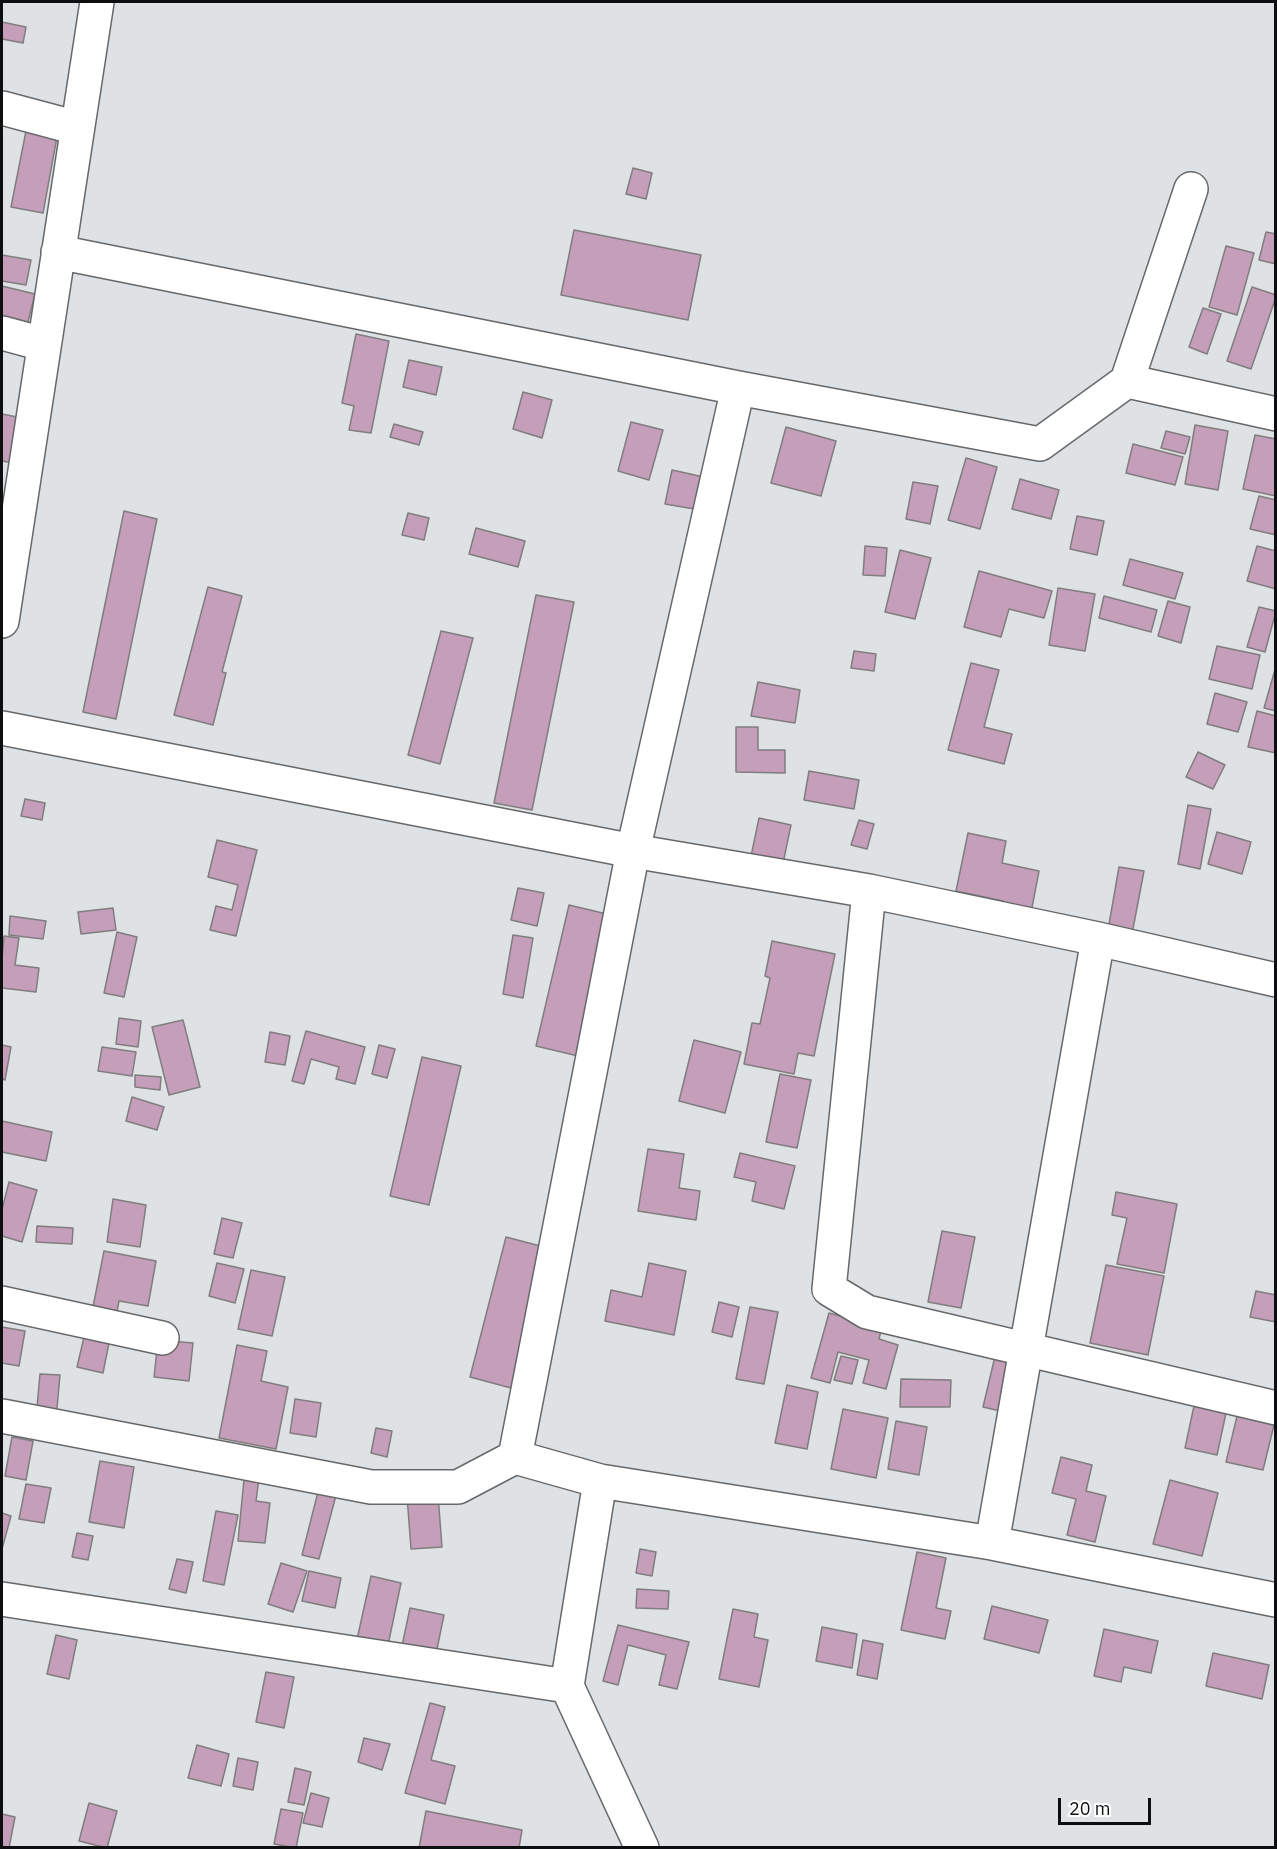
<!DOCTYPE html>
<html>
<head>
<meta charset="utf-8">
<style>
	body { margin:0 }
	#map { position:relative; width:1277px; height:1849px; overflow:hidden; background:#dfe2e4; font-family:"IBM Plex Sans",sans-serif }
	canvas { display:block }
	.frame { position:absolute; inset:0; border:3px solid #0d0e0f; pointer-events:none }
	.scale { position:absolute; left:1058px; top:1798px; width:93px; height:27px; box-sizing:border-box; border:3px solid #0d0e0f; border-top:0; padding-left:8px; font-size:18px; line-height:21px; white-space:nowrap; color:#0d0e0f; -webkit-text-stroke:4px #fff; paint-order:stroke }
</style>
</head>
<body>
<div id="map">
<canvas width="1277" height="1849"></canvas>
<div class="frame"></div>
<div class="scale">20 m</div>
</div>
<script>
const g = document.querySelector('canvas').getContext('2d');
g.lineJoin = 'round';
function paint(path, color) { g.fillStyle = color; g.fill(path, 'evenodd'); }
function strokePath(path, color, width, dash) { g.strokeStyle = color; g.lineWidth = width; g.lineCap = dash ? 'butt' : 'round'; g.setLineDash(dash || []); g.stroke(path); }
const building = new Path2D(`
	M2,22L26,27L23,43L2,39Z
	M26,131L57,137L43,213L11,207Z
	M633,168L652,173L646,199L626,194Z
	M574,230L701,255L688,320L561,295Z
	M1266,232L1276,234V264L1259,260Z
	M1226,246L1254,253L1237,315L1209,307Z
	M2,255L31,260L26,285L2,281Z
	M2,286L35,294L27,326L2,320Z
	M1252,287L1276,295V297L1251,369L1227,361Z
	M1203,308L1221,314L1207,354L1189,347Z
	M356,334L389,341L371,433L349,430L354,406L342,403Z
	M409,360L442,367L436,395L403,387Z
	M523,392L552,400L542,438L513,429Z
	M2,414L22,418L14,463L2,461Z
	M631,422L663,430L649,480L618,471Z
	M394,424L423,432L419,445L390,437Z
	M1195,425L1228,431L1218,490L1185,484Z
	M786,427L836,441L821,496L771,483Z
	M1166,431L1190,437L1185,454L1161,448Z
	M1255,435L1276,439V496L1243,489Z
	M1133,444L1183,457L1175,485L1126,473Z
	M966,458L997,467L980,529L948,520Z
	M672,470L713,479L706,511L665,504Z
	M1020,479L1059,490L1051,519L1012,509Z
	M913,482L938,486L930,524L906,519Z
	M1259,496L1276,500V535L1250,529Z
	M124,511L157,519L116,719L83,712Z
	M408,513L429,518L424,540L402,535Z
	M1077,516L1104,521L1097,555L1070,549Z
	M476,528L525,541L518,567L469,554Z
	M865,546L887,548L885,576L863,575Z
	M1257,546L1276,551V589L1247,581Z
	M900,550L931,558L915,619L885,612Z
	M1130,559L1183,573L1175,599L1123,585Z
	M979,571L1052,591L1044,618L1009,609L1001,637L964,627Z
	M208,587L242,596L222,672L226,673L213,725L174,715Z
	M1058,588L1095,594L1085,651L1049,645Z
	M536,595L574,602L532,810L494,803Z
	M1104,596L1157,610L1151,632L1099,618Z
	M1168,601L1190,607L1181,643L1158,636Z
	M1259,607L1276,611L1265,652L1247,647Z
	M441,631L473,638L440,764L408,755Z
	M1217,646L1260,655L1252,689L1209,679Z
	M854,651L876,654L874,671L851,668Z
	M971,663L999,670L984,727L1012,734L1004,764L948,750Z
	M1276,666V711L1264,708Z
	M758,682L800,690L795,723L751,716Z
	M1215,693L1247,702L1238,732L1207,724Z
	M1257,711L1276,716V753L1248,747Z
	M736,727H758V750H785V773L736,772Z
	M1198,752L1225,765L1213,789L1186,777Z
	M809,771L859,780L854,809L804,800Z
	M25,799L45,803L42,820L21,816Z
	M1188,805L1211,809L1200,869L1178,864Z
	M759,818L791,825L782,868L750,861Z
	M859,820L874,824L867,849L851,845Z
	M1217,832L1251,842L1242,874L1208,864Z
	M968,833L1006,841L1002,863L1039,871L1030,918L1000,912L1003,901L956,891Z
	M217,840L257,850L236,936L210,930L216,906L232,910L238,885L208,877Z
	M1119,867L1144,871L1132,934L1108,930Z
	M518,888L544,893L537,926L511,920Z
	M569,905L611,915L578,1056L536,1046Z
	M113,908L116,930L81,934L78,912Z
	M10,916L46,921L43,939L9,935Z
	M117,932L137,937L124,997L104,993Z
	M513,935L533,938L523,998L503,994Z
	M4,936L19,938L15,965L39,968L36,992L2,988V959Z
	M772,941L835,954L814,1056L798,1053L794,1074L744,1064L752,1023L760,1024L770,978L765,976Z
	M119,1018L141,1021L138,1047L116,1044Z
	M183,1020L200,1087L169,1095L152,1027Z
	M306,1031L365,1047L355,1084L336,1079L339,1067L311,1059L304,1084L292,1081Z
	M270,1032L290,1036L285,1065L265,1062Z
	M694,1040L741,1052L725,1113L679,1101Z
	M2,1045L11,1047L5,1080L2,1079Z
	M379,1045L395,1049L387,1078L372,1074Z
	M102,1047L136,1052L132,1076L98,1071Z
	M422,1057L461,1066L429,1205L390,1196Z
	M780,1074L811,1080L797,1148L766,1142Z
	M135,1075L161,1077L160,1090L135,1087Z
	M132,1097L164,1107L157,1130L126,1121Z
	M2,1121L52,1132L46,1161L2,1152Z
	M648,1149L684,1154L679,1188L700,1191L696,1220L638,1211Z
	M740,1153L795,1166L784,1209L752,1201L756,1182L734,1177Z
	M9,1182L37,1190L22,1242L2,1236V1209Z
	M1116,1192L1177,1204L1164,1273L1117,1264L1127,1218L1112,1215Z
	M113,1199L146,1205L140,1247L107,1242Z
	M222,1218L242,1223L233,1258L214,1254Z
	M37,1226L73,1228L72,1244L36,1242Z
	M942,1231L975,1237L961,1308L928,1302Z
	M506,1237L548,1248L511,1388L470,1377Z
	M104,1251L156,1261L148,1306L119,1301L116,1317L92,1312Z
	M217,1263L244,1269L235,1303L209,1296Z
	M649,1263L686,1271L674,1335L605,1321L611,1290L642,1297Z
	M1106,1265L1164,1276L1148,1355L1090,1343Z
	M251,1270L285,1277L272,1336L238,1329Z
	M1256,1291L1276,1295V1322L1250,1317Z
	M719,1302L739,1307L732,1337L712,1332Z
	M750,1307L778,1312L764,1384L736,1379Z
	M829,1313L882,1327L879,1339L898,1345L886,1389L863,1383L869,1360L838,1352L830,1383L811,1378Z
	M2,1327L25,1331L19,1366L2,1363Z
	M85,1333L110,1338L103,1373L77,1367Z
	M158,1340L193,1343L189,1381L154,1377Z
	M237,1345L267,1351L261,1381L288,1387L276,1449L219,1438Z
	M997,1348L1023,1355L1009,1413L983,1407Z
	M841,1356L858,1360L852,1384L834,1380Z
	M40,1374L60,1375L56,1419L36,1418Z
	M901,1379L951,1380L950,1407H900Z
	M787,1385L818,1392L807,1449L775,1443Z
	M295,1399L321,1403L316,1437L290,1433Z
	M1194,1406L1226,1413L1217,1455L1185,1448Z
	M843,1409L888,1418L876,1478L831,1469Z
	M1238,1412L1275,1421L1263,1470L1226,1462Z
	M896,1421L927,1427L919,1475L888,1469Z
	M376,1428L392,1431L387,1457L371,1453Z
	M12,1437L33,1441L26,1480L5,1476Z
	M1061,1457L1092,1465L1086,1491L1106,1496L1095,1542L1067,1535L1076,1499L1052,1493Z
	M100,1461L134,1467L124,1528L89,1522Z
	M245,1469L260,1471L256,1501L270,1503L265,1543L238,1541Z
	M1170,1480L1218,1493L1202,1556L1153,1544Z
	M26,1484L51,1488L44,1523L19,1519Z
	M320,1484L338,1488L319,1559L302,1555Z
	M438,1495L442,1547L411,1549L407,1496Z
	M216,1511L238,1515L224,1585L203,1581Z
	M2,1513L11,1516L2,1549Z
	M77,1533L93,1536L88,1560L72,1557Z
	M640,1549L656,1552L652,1576L636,1573Z
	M917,1552L946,1558L936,1608L951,1611L945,1639L901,1630Z
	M177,1559L193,1562L186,1593L169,1589Z
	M281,1563L307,1571L293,1612L268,1604Z
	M309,1571L341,1578L335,1608L302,1601Z
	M371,1576L401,1583L387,1650L356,1644Z
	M637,1589L669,1591L668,1609L636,1608Z
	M992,1606L1048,1620L1039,1653L984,1639Z
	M410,1608L444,1615L436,1654L402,1646Z
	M733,1609L758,1614L754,1637L768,1640L759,1687L719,1679Z
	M618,1625L689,1642L677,1689L659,1685L666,1655L628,1645L618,1685L603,1681Z
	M822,1627L857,1634L852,1668L816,1661Z
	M1104,1629L1158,1641L1151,1673L1124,1667L1121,1682L1094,1676Z
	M56,1635L77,1640L69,1679L47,1674Z
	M863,1640L883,1644L877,1679L857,1675Z
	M1213,1653L1269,1665L1262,1699L1206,1686Z
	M266,1672L294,1677L284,1728L256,1722Z
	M430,1703L445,1707L431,1760L455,1766L445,1804L405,1793Z
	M364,1738L390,1744L382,1770L358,1762Z
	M197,1745L229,1754L221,1786L188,1778Z
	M238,1758L258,1762L253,1790L233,1786Z
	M295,1768L311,1772L304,1805L288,1802Z
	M311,1793L329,1798L322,1827L303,1823Z
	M89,1803L117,1811L107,1848L79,1841Z
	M281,1809L303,1813L296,1848L274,1844Z
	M426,1811L522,1830L519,1848H419Z
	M2,1814L15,1817L9,1848H2Z`);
paint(building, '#c59eb9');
strokePath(building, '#807d7f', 1.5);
const minor = new Path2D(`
	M2,108L77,128
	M58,252L738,388L1040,444L1127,381L1276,414
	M2,333L43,344
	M1127,381L1191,189
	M738,388L633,851L869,891L1098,939L1276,980
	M2,621L97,2
	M2,728L633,851L515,1457
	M869,891L829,1289L867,1312L1276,1408
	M2,1303L162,1338
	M2,1416L371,1487H458L515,1457L600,1481
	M992,1543L1098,939
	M2,1599L567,1686L600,1481L992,1543L1276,1600
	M567,1686L642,1848`);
strokePath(minor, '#66686a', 36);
strokePath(minor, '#fff', 33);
</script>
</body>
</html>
